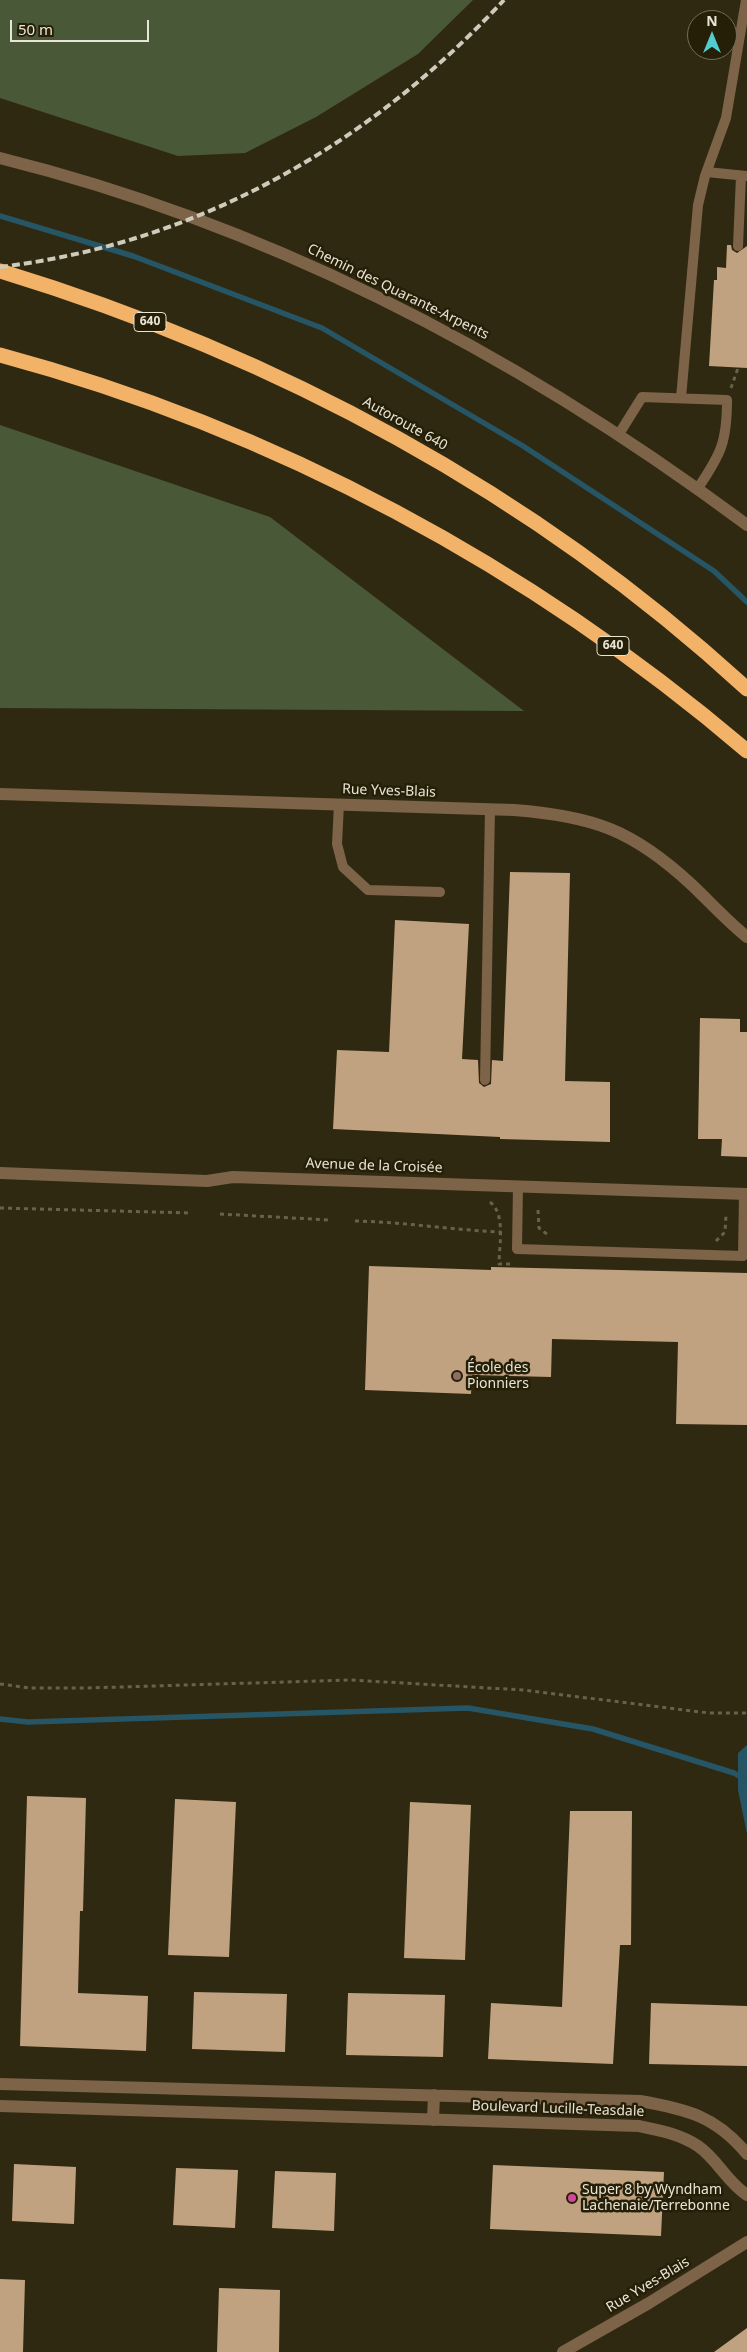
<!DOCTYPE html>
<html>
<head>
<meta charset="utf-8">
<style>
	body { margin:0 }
	#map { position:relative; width:747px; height:2352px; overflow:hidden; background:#302911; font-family:"Noto Sans",sans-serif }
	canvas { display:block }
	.north { position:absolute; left:687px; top:10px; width:50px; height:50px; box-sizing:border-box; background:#261f08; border:1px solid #746e5a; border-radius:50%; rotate:0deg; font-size:14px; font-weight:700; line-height:20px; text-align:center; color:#e8e4d6 }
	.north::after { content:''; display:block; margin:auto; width:18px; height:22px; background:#51ccd2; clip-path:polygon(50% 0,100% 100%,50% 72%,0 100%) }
	.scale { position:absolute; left:10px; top:20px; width:139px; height:22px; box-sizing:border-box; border:2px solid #e8e4d6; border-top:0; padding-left:6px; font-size:15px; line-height:18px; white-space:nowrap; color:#e8e4d6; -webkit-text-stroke:4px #261f08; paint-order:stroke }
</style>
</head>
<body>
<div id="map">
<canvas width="747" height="2352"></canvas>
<div class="north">N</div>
<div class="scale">50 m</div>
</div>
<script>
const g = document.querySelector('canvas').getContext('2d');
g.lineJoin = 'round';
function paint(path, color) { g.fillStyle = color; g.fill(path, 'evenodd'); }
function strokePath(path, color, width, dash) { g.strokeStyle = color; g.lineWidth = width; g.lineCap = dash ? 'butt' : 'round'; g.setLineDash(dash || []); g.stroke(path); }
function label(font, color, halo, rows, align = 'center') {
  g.font = font + ' "Noto Sans",sans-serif'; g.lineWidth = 5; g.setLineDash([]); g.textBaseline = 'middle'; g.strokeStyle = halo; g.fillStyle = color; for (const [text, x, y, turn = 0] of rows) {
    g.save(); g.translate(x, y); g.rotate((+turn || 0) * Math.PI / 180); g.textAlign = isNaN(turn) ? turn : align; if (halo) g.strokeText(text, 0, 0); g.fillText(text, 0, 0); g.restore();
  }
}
paint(new Path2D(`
	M0,0H473L418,54L316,117L245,153L178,156L0,98Z
	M0,425L270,517L524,711L0,708Z`), '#495937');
paint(new Path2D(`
	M747,1745V1834L738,1790V1753Z`), '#265565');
strokePath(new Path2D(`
	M0,216L133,256L322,328L523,446L714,571L747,602
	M0,1719L28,1722L468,1708L593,1729L734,1773L747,1781`), '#265565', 5.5);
paint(new Path2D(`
	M727,245H731L732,250L737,253L747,246V368L709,366L714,280H717V267L726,268Z
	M510,872L570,873L565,1081L610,1082V1142L500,1139V1137L333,1129L337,1050L389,1052L395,920L469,924L462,1059L478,1060L479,1083L484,1087L491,1084L492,1060L503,1061Z
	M700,1018L740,1019V1032H747V1157L721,1156L722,1139H698Z
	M369,1266L491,1270V1267L747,1273V1425L676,1424L678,1342L552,1339L551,1377L472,1375L471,1394L365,1390Z
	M27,1796L86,1798L83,1911H80L78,1993L148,1996L146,2051L20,2046Z
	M175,1799L236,1802L229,1957L168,1955Z
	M410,1802L471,1805L465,1960L404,1958Z
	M570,1811H632L631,1945H620L613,2064L488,2059L491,2003L562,2007Z
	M194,1992L287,1994L285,2052L192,2049Z
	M348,1993L445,1995L443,2057L346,2055Z
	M651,2003L747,2006V2066L649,2064Z
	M14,2164L76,2167L74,2224L12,2221Z
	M493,2165L664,2172L661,2236L490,2229Z
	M176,2168L238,2170L235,2228L173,2225Z
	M275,2171L336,2173L334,2231L272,2228Z
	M0,2279L25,2280L23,2352H0Z
	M219,2288L280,2290L279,2352H217Z
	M747,2328V2352H714Z`), '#c0a281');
strokePath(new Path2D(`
	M731,388L738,368
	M490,1202C506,1214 499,1246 499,1264H514
	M0,1208L192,1213
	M538,1210L539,1228L548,1235
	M220,1214L330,1220
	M355,1221C404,1222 452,1230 501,1232
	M716,1241L725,1232L726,1215
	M0,1684L30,1688H87L351,1680L523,1690L709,1713H747`), '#68614c', 3, [4, 4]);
strokePath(new Path2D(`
	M707,172L746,176
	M738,246L741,176
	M681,398L698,205L705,176L726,118L746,0
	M619,434L642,397L727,400C727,442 721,454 698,488
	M339,804L337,844L343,867L368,890L440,892
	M485,1080L490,809
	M518,1186L517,1249L743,1256L744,1194`), '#7d6347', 10);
strokePath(new Path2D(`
	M0,794L514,810C593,816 633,830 692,885C710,902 727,921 747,937
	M0,1173L207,1181L233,1177L747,1194
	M0,2084L640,2101C686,2109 716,2116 747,2154
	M0,2106L639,2126C659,2130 680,2134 698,2146C717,2159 727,2182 747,2195
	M433,2120L434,2095
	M563,2352L649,2303L747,2242`), '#7d6347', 12);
strokePath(new Path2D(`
	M0,158C273,226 522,357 747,525`), '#7d6347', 12);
strokePath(new Path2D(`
	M0,271C276,355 534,493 747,689
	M0,355C275,429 531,567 747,751`), '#f2b268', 15);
strokePath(new Path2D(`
	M0,267C199,243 369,145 504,0`), '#cfcbbc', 4, [8, 4]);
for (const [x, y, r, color] of [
	[457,1376,5,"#8d6e63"],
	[572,2198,5,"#d1479c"]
]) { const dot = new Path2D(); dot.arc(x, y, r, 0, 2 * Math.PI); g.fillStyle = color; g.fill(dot); strokePath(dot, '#261f08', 2); }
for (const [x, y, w] of [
	[150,322,32],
	[613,646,32]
]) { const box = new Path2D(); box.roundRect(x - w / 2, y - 9.5, w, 19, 4); g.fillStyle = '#261f08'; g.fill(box); strokePath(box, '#e8e4d6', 1); }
label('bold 12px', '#e8e4d6', null, [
	["640",150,322],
	["640",613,646]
]);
label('14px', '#e8e4d6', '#261f08', [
	["Chemin des Quarante-Arpents",398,292,26],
	["Autoroute 640",405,424,29],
	["Rue Yves-Blais",389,791,2],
	["Avenue de la Croisée",374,1166,2],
	["Boulevard Lucille-Teasdale",558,2109,2],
	["Rue Yves-Blais",648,2285,-31]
]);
label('14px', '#e8e4d6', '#261f08', [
	["École des",467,1368],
	["Pionniers",467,1384],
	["Super 8 by Wyndham",582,2190],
	["Lachenaie/Terrebonne",582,2206]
], 'left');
</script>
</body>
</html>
